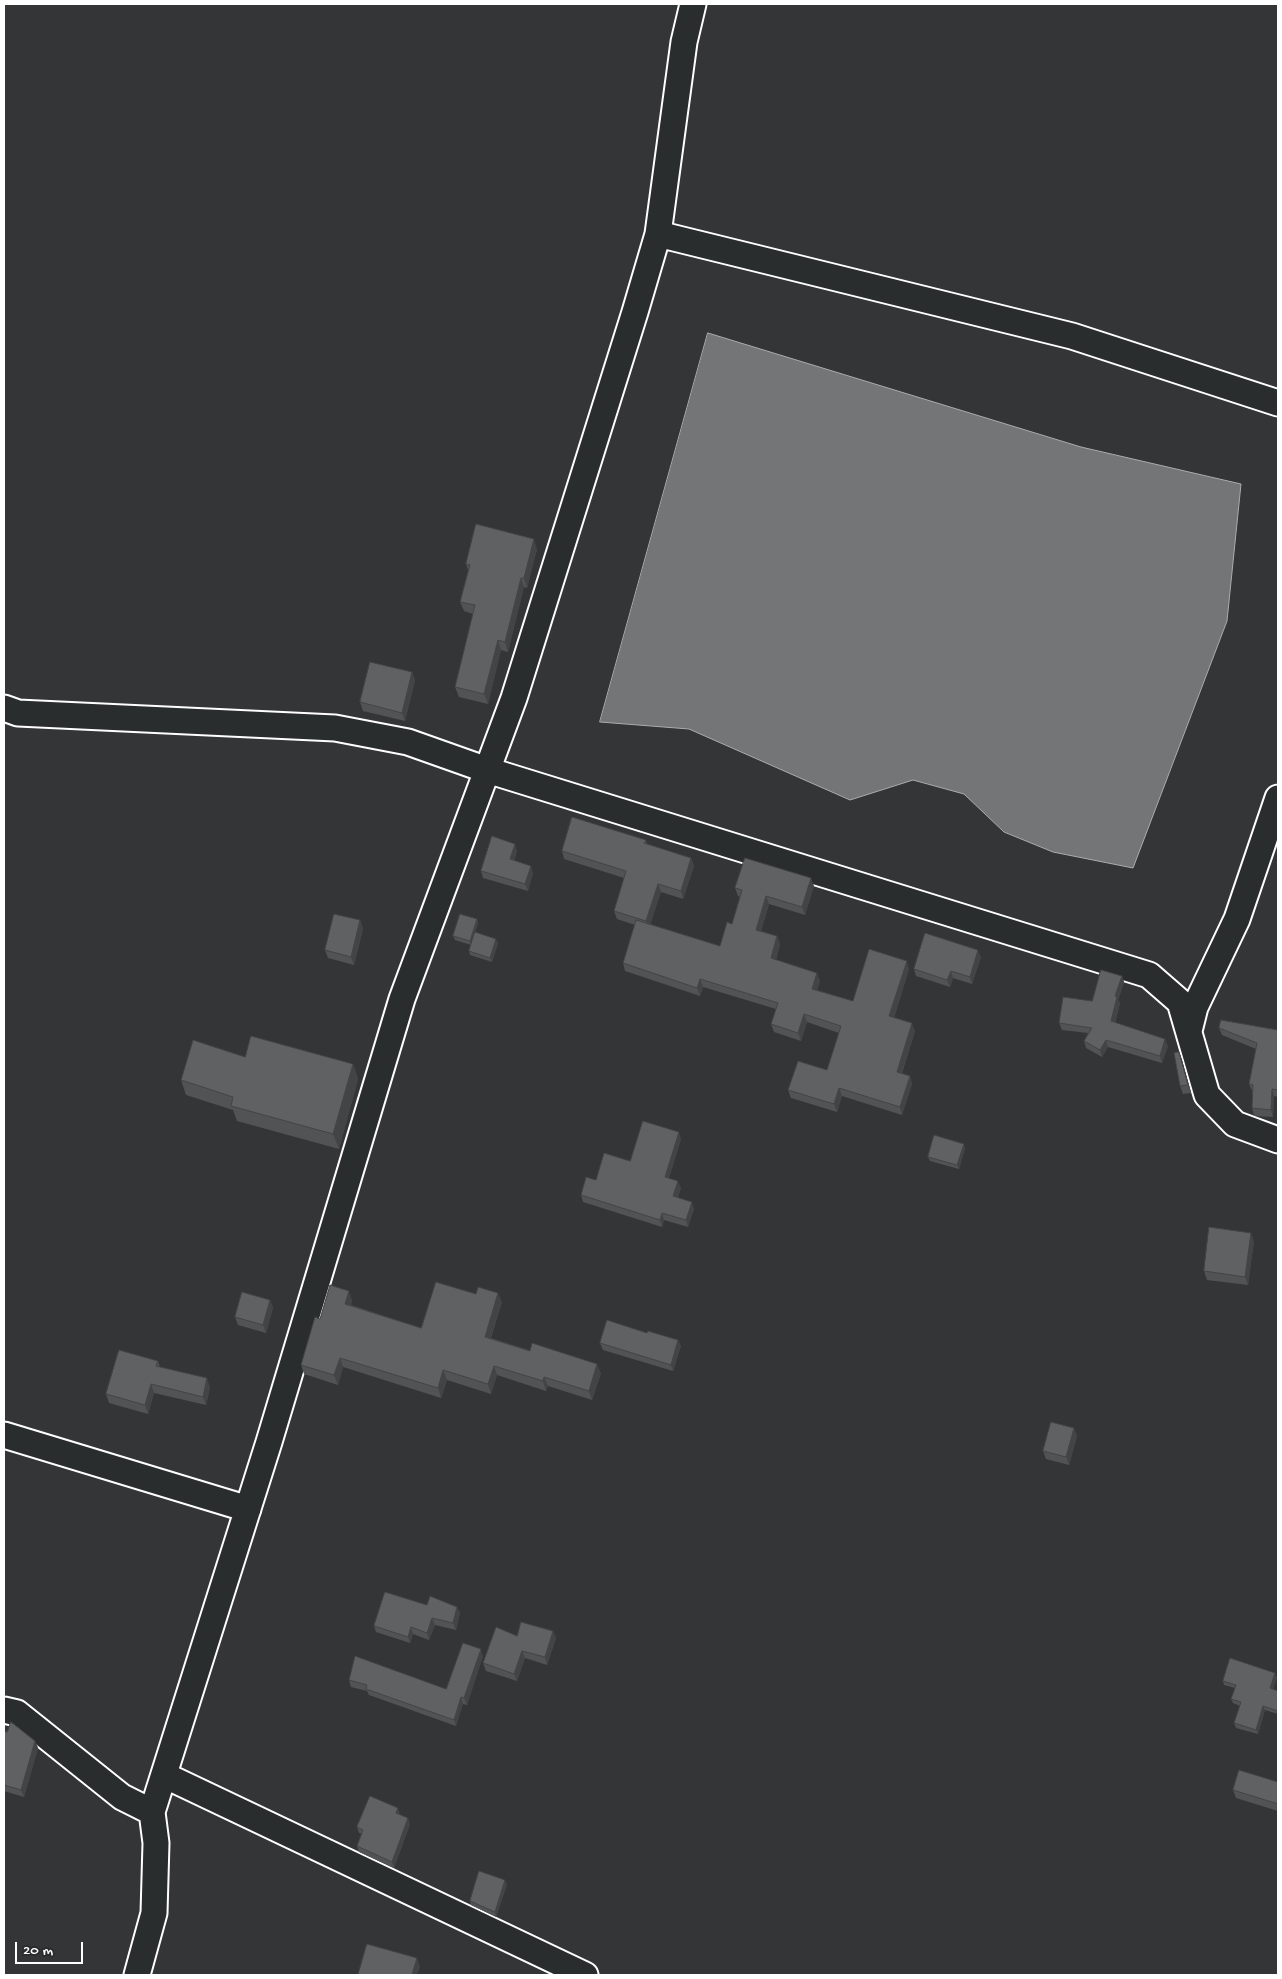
<!DOCTYPE html>
<html>
<head>
<meta charset="utf-8">
<style>
	body { margin:0 }
	#map { position:relative; width:1282px; height:1979px; overflow:hidden; background:#333536; font-family:"Gochi Hand",sans-serif }
	canvas { display:block }
	.frame { position:absolute; inset:0; border:5px solid #fff; pointer-events:none }
	.scale { position:absolute; left:15px; top:1942px; width:68px; height:22px; box-sizing:border-box; border:2px solid #fff; border-top:0; padding-left:6px; font-size:15px; line-height:18px; white-space:nowrap; color:#fff; -webkit-text-stroke:4px #2a2d2e; paint-order:stroke }
</style>
</head>
<body>
<div id="map">
<canvas width="1282" height="1979"></canvas>
<div class="frame"></div>
<div class="scale">20 m</div>
</div>
<script>
const g = document.querySelector('canvas').getContext('2d');
g.lineJoin = 'round';
function paint(path, color) { g.fillStyle = color; g.fill(path, 'evenodd'); }
function strokePath(path, color, width, dash) { g.strokeStyle = color; g.lineWidth = width; g.lineCap = dash ? 'butt' : 'round'; g.setLineDash(dash || []); g.stroke(path); }
const water = new Path2D(`
	M708,333L1081,447L1241,484L1227,621L1133,868L1053,852L1004,832L964,794L913,780L850,800L689,729L600,722Z`);
paint(water, '#737576');
strokePath(water, '#abacad', 1);
const minor = new Path2D(`
	M658,234L1072,336L1278,403
	M4,708L18,713L335,728L408,742L487,770L1149,975L1180,1002L1207,1095L1235,1124L1278,1140
	M1189,1031L1195,1007L1237,919L1278,798
	M4,1435L248,1509
	M4,1710L17,1713L122,1797L152,1812L156,1843L154,1913L137,1975
	M164,1775L585,1975
	M152,1812L269,1442L402,999L514,698L635,312L658,234L684,42L693,4`);
strokePath(minor, '#fff', 29);
strokePath(minor, '#2a2d2e', 25);
paint(new Path2D(`
	M537,549L527,588L524,587L508,652L501,650L488,704L459,697L455,687L473,614L464,611L460,602L468,570L466,564Z
	M412,672L415,680L405,721L363,711L360,702Z
	M646,840L647,844L691,858L694,866L683,899L661,892L650,924L720,946L732,924L740,897L738,896L735,888L814,886L805,915L769,904L761,931L777,936L780,944L776,960L820,981L817,990L853,1001L909,969L894,1018L915,1031L902,1073L910,1076L912,1084L902,1115L842,1096L837,1112L791,1098L788,1090L827,1070L839,1033L807,1022L801,1041L774,1032L771,1024L776,1009L703,987L700,996L625,971L623,963L635,925L617,919L614,911L624,878L564,859L562,851Z
	M517,851L514,861L533,873L528,891L483,878L481,871Z
	M477,919L478,923L475,932L498,943L492,962L470,955L469,951L471,945L455,940L453,936Z
	M360,920L363,929L354,965L328,958L325,950Z
	M981,957L972,984L953,978L950,987L916,976L914,969Z
	M1122,976L1124,982L1118,1000L1120,1003L1115,1023L1168,1046L1162,1063L1108,1047L1102,1057L1086,1048L1084,1041L1088,1033L1062,1030L1059,1023L1092,1001Z
	M1219,1028L1278,1030V1097L1274,1096L1273,1117L1254,1116L1252,1108V1091L1249,1084L1256,1049L1222,1035Z
	M1179,1052L1182,1060L1191,1093L1183,1094L1180,1086Z
	M245,1057L353,1064L358,1079L339,1149L237,1121L233,1110L186,1095L181,1080Z
	M681,1139L669,1178L681,1188L678,1197L694,1209L688,1227L664,1220L662,1227L583,1202L581,1195L596,1180L630,1161Z
	M965,1148L959,1169L930,1161L928,1157Z
	M1254,1241L1248,1285L1207,1280L1204,1271Z
	M270,1300L273,1308L266,1333L238,1325L235,1317Z
	M352,1300L351,1305L421,1328L502,1302L491,1338L601,1373L592,1400L548,1386L546,1391L497,1375L491,1394L447,1380L441,1398L343,1367L338,1385L304,1374L301,1365L320,1319Z
	M647,1333L678,1340L681,1346L673,1371L603,1350L600,1343Z
	M158,1361L160,1367L210,1387L206,1405L154,1393L148,1414L109,1403L106,1394Z
	M1074,1428L1077,1436L1069,1465L1046,1459L1043,1451Z
	M427,1605L457,1607L460,1613L456,1630L435,1625L429,1640L413,1634L410,1643L376,1632L374,1626Z
	M553,1631L556,1638L547,1665L525,1658L517,1681L486,1671L483,1663L517,1636Z
	M483,1656L467,1705L463,1704L456,1726L369,1695L367,1691L351,1687L349,1680L446,1689Z
	M1277,1677L1273,1689L1278,1691V1714L1265,1710L1258,1734L1236,1728L1234,1723L1240,1706L1233,1703L1231,1699L1235,1688L1224,1685L1223,1681Z
	M4,1731L35,1741L38,1748L24,1797L4,1791Z
	M1278,1782V1811L1236,1798L1233,1790Z
	M400,1814V1815L410,1824L394,1868L359,1852L357,1846L362,1834L359,1833L357,1827Z
	M507,1884L496,1917L471,1905L470,1901Z`), '#525354');
paint(new Path2D(`
	M534,539L537,549L527,588L524,578Z
	M521,578L524,587L508,652L505,642Z
	M498,640L501,650L488,704L484,694Z
	M412,672L415,680L405,721L402,713Z
	M515,844L517,851L512,866L510,859Z
	M691,858L694,866L683,899L681,891Z
	M531,866L533,873L528,891L525,884Z
	M811,878L814,886L805,915L802,907Z
	M658,884L661,892L649,929L646,921Z
	M766,896L769,904L759,938L756,930Z
	M477,919L478,923L471,945L470,941Z
	M360,920L363,929L354,965L351,957Z
	M777,936L780,944L774,966L771,958Z
	M496,939L498,943L492,962L490,958Z
	M978,950L981,957L972,984L970,977Z
	M907,961L909,969L892,1024L889,1016Z
	M951,971L953,978L950,987L947,980Z
	M817,973L820,981L815,996L812,989Z
	M1122,976L1124,982L1118,1000L1120,1003L1113,1028L1111,1021L1115,996Z
	M700,979L703,987L700,996L697,988Z
	M804,1014L807,1022L801,1041L798,1033Z
	M912,1023L915,1031L899,1080L897,1072Z
	M1165,1039L1168,1046L1162,1063L1160,1056Z
	M1106,1040L1108,1047L1102,1057L1100,1050Z
	M1179,1052L1182,1060L1191,1093L1188,1085Z
	M353,1064L358,1079L339,1149L333,1134Z
	M910,1076L912,1084L902,1115L900,1107Z
	M839,1088L842,1096L837,1112L834,1104Z
	M1272,1089L1274,1096L1273,1117L1271,1110Z
	M679,1132L681,1139L667,1184L665,1177Z
	M964,1144L965,1148L959,1169L957,1165Z
	M678,1181L681,1188L676,1203L673,1196Z
	M692,1202L694,1209L688,1227L686,1220Z
	M662,1213L664,1220L662,1227L660,1220Z
	M1251,1233L1254,1241L1248,1285L1245,1277Z
	M349,1291L352,1300L348,1313L345,1304Z
	M498,1293L502,1302L488,1346L485,1337Z
	M270,1300L273,1308L266,1333L263,1325Z
	M678,1340L681,1346L673,1371L671,1365Z
	M340,1358L343,1367L338,1385L334,1375Z
	M597,1364L601,1373L592,1400L589,1391Z
	M494,1366L497,1375L491,1394L488,1384Z
	M443,1370L447,1380L441,1398L438,1388Z
	M544,1377L548,1386L546,1391L543,1381Z
	M207,1378L210,1387L206,1405L203,1397Z
	M151,1384L154,1393L148,1414L145,1405Z
	M1074,1428L1077,1436L1069,1465L1066,1457Z
	M457,1607L460,1613L456,1630L453,1623Z
	M432,1618L435,1625L429,1640L427,1633Z
	M411,1627L413,1634L410,1643L408,1637Z
	M553,1631L556,1638L547,1665L545,1657Z
	M481,1649L483,1656L467,1705L464,1698Z
	M522,1651L525,1658L517,1681L514,1674Z
	M1275,1673L1277,1677L1272,1693L1270,1688Z
	M461,1697L463,1704L456,1726L454,1720Z
	M1263,1706L1265,1710L1258,1734L1256,1730Z
	M35,1741L38,1748L24,1797L21,1790Z
	M398,1808L400,1814L398,1819L396,1813Z
	M408,1818L410,1824L394,1868L392,1862Z
	M505,1880L507,1884L496,1917L495,1912Z
	M417,1958L420,1967L417,1975H412Z`), '#424445');
const building = new Path2D(`
	M476,524L534,539L524,578H521L505,642L498,640L484,694L455,687L475,605L460,602L470,565L466,564Z
	M370,662L412,672L402,713L360,702Z
	M572,817L646,840L644,843L691,858L681,891L658,884L646,921L614,911L626,871L562,851Z
	M492,836L515,844L510,859L531,866L525,884L481,871Z
	M745,858L811,878L802,907L766,896L756,930L777,936L771,958L817,973L812,989L853,1001L869,949L907,961L889,1016L912,1023L897,1072L910,1076L900,1107L839,1088L834,1104L788,1090L798,1061L827,1070L841,1026L804,1014L798,1033L771,1024L778,1003L700,979L697,988L623,963L636,920L720,946L727,922L732,924L742,890L735,888Z
	M334,914L360,920L351,957L325,950Z
	M460,914L477,919L470,941L453,936Z
	M475,932L496,939L490,958L469,951Z
	M925,933L978,950L970,977L951,971L947,980L914,969Z
	M1101,970L1122,976L1115,996L1117,997L1111,1021L1165,1039L1160,1056L1106,1040L1100,1050L1084,1041L1092,1028L1059,1023L1063,997L1092,1001Z
	M1221,1020L1278,1030V1090L1272,1089L1271,1110L1252,1108L1253,1085L1249,1084L1257,1043L1219,1028Z
	M251,1036L353,1064L333,1134L231,1106L233,1097L181,1080L193,1040L245,1057Z
	M1179,1052L1188,1085L1180,1086L1174,1053Z
	M643,1121L679,1132L665,1177L678,1181L673,1196L692,1202L686,1220L662,1213L660,1220L581,1195L586,1177L596,1180L604,1153L630,1161Z
	M934,1135L964,1144L957,1165L928,1157Z
	M1209,1227L1251,1233L1245,1277L1204,1271Z
	M436,1282L476,1294L478,1287L498,1293L485,1337L530,1351L532,1343L597,1364L589,1391L544,1377L543,1381L494,1366L488,1384L443,1370L438,1388L340,1358L334,1375L301,1365L315,1317L320,1319L330,1285L349,1291L345,1304L421,1328Z
	M242,1292L270,1300L263,1325L235,1317Z
	M607,1320L647,1333L648,1331L678,1340L671,1365L600,1343Z
	M119,1350L158,1361L156,1366L207,1378L203,1397L151,1384L145,1405L106,1394Z
	M1051,1422L1074,1428L1066,1457L1043,1451Z
	M385,1592L427,1605L430,1596L457,1607L453,1623L432,1618L427,1633L411,1627L408,1637L374,1626Z
	M521,1622L553,1631L545,1657L522,1651L514,1674L483,1663L496,1627L517,1636Z
	M463,1643L481,1649L464,1698L461,1697L454,1720L366,1689L367,1685L349,1680L355,1656L446,1689Z
	M1230,1658L1275,1673L1270,1688L1278,1691V1711L1263,1706L1256,1730L1234,1723L1241,1702L1231,1699L1236,1685L1223,1681Z
	M11,1722L35,1741L21,1790L4,1785V1731L7,1732Z
	M1239,1770L1278,1782V1804L1233,1790Z
	M370,1796L398,1808L396,1813L408,1818L392,1862L357,1846L363,1830L357,1827Z
	M479,1871L505,1880L495,1912L470,1901Z
	M367,1944L417,1958L412,1975H358Z`);
paint(building, '#5f6162');
strokePath(building, '#424445', 1);
</script>
</body>
</html>
